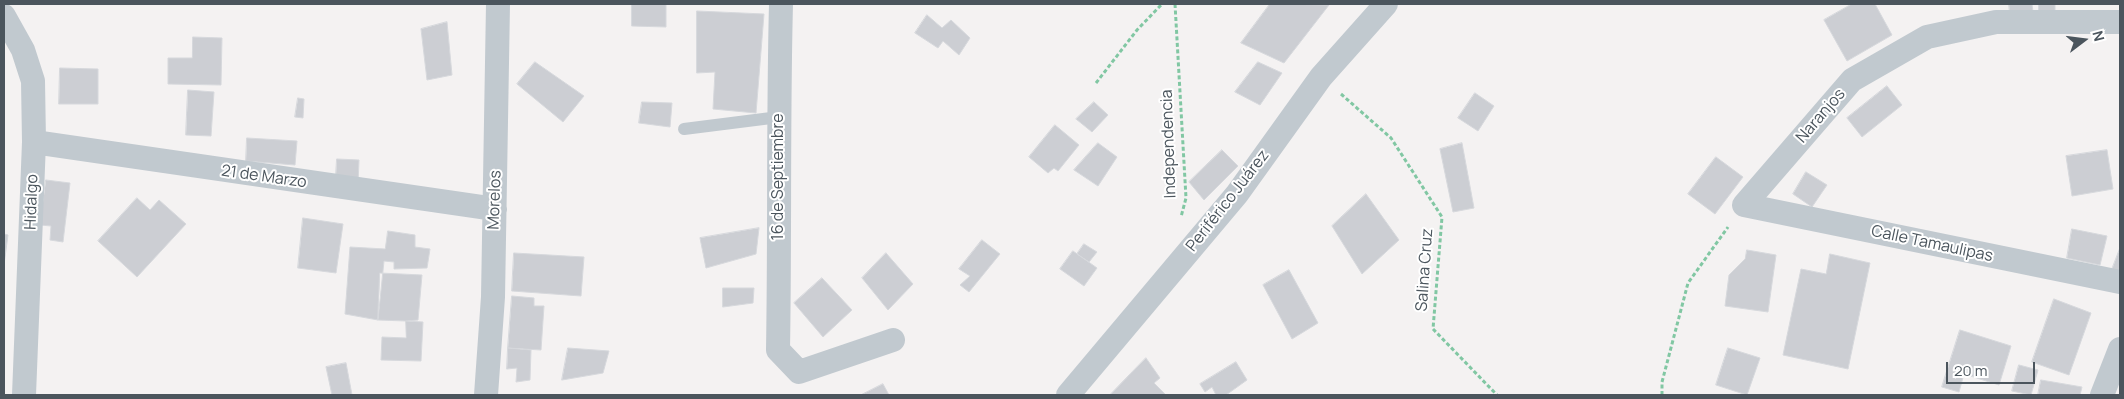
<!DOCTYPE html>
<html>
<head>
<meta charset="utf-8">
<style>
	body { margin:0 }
	#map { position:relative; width:2124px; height:399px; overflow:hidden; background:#f4f2f2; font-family:Manrope,sans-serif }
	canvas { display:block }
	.frame { position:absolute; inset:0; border:5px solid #4b555d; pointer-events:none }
	.north { position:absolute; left:2059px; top:15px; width:50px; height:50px; -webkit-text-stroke:4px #fff; paint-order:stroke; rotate:75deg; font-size:14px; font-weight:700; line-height:20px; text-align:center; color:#4b555d }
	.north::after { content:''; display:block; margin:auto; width:18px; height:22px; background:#4b555d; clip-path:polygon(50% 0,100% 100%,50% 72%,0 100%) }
	.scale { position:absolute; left:1946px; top:362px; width:89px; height:22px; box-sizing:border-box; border:2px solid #4b555d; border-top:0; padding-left:6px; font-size:15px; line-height:18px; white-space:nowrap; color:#4b555d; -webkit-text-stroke:4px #fff; paint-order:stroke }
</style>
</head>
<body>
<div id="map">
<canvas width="2124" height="399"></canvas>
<div class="frame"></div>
<div class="north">N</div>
<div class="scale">20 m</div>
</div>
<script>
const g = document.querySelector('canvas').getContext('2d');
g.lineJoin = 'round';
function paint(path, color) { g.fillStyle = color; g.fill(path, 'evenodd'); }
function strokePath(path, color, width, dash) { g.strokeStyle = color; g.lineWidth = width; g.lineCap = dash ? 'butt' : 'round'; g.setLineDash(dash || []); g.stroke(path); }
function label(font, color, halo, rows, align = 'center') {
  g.font = font + ' Manrope,sans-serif'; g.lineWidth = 4; g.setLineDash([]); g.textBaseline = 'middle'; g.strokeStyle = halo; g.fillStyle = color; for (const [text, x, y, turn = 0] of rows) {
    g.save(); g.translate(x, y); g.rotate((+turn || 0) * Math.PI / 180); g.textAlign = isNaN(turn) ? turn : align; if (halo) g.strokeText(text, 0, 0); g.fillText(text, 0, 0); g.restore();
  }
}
const building = new Path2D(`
	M632,4H666V27L632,26Z
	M1270,4L1329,5L1284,63L1241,43Z
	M1852,4H1875L1892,35L1847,61L1824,20Z
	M2009,4H2032L2033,12L2010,13Z
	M2039,4H2055V14H2039Z
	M697,11L764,14L756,113L713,109L715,72L697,73Z
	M927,15L942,28L951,20L970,38L959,55L943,41L938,48L915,33Z
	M447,22L452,75L427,80L421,29Z
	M193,37L222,38L221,85L168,84V58H192Z
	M535,62L584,96L563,122L517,84Z
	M1258,62L1282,73L1260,105L1235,92Z
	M60,68L98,69V104H59Z
	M1887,86L1902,105L1862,137L1847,118Z
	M188,90L214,92L211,136L186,135Z
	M1475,93L1494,106L1478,131L1458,118Z
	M298,98L304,99L303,118L295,117Z
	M642,102L672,103L670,127L639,123Z
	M1094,102L1108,115L1092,132L1076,119Z
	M1055,125L1079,145L1058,171L1054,168L1048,173L1029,157Z
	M247,138L297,141L295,165L246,161Z
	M1098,143L1117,157L1098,186L1074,170Z
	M1462,143L1474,208L1453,212L1440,149Z
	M1222,150L1238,166L1204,200L1189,182Z
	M2107,150L2113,189L2072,196L2066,156Z
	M1716,157L1743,177L1715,214L1688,194Z
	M337,159L359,160L358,185L336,175Z
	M1806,172L1827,185L1812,207L1793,194Z
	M46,180L70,183L63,242L50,240L51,226L40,225Z
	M1366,194L1399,240L1362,274L1332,226Z
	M137,198L150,210L159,200L186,224L137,277L98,241Z
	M303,218L343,224L336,273L298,268Z
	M759,228L756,254L706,268L700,238Z
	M2072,229L2107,236L2100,265L2067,258Z
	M388,231L415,235V247L430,249L427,268L394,269V262L384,261L378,320L345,314L350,247L385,249Z
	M4,234L8,235L4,265Z
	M982,240L1000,254L969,292L960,285L970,276L959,269Z
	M1084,244L1097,252L1089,262L1077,254Z
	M2120,248V276L2111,272Z
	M1747,250L1776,255L1768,312L1725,306L1729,275L1745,259Z
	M1073,251L1097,268L1084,286L1060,269Z
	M514,253L584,257L581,296L512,291Z
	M886,253L913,284L888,310L862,278Z
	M1830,254L1870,263L1848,369L1783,355L1801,269L1826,274Z
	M1289,270L1318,323L1292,339L1263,285Z
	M380,273L422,275L418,320L406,321L378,320Z
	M822,278L852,310L823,337L794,303Z
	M723,288H754L753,303L723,307Z
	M512,296L534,298V306H544L541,350L508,348Z
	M2054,299L2091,313L2069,375L2032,362Z
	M406,321L423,322L421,361L381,360L382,337L406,338Z
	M1960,330L2011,346L1999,385L1964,374L1959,392L1942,387Z
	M508,348L531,350L530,380L516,382L517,368L507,369Z
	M568,348L609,351L603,373L562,380Z
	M1728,348L1760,358L1747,395L1716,385Z
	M1146,358L1160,378L1154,383L1166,395H1110Z
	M1236,362L1247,380L1226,395H1216L1212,387L1205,392L1200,384Z
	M346,363L352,395H332L326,367Z
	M2019,365L2038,370L2031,395L2012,391Z
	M2041,380L2082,387L2080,395H2038Z
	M883,384L889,395H861Z`);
paint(building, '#ccced3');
strokePath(building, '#d6d8dc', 1);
strokePath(new Path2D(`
	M1175,4L1186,198L1181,217
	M1096,83L1137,30L1162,4
	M1341,94L1391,138L1442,217L1433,329L1497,395
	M1662,395V382L1688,283L1728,227`), '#81c7a3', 3, [4, 2.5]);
strokePath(new Path2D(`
	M684,129L779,117`), '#c1c9cf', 12);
strokePath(new Path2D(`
	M781,4C778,119 780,234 778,350L799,372L893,340
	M4,16L23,50L33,81L34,142L24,395
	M2120,22H1996L1927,37L1852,80L1744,205L2120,282
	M34,142L495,209
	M486,395L493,297L498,4
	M1068,395L1237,194L1321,77L1386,4
	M2102,395L2120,349`), '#c1c9cf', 24);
label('16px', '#4b555d', '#fff', [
	["Naranjos",1821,116,-49],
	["Independencia",1169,144,-92],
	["21 de Marzo",264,177,8],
	["16 de Septiembre",779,177,-90],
	["Morelos",495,200,-88],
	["Periférico Juárez",1228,201,-52],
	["Hidalgo",32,202,-88],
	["Calle Tamaulipas",1932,244,12],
	["Salina Cruz",1425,270,-86]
]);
</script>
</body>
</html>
